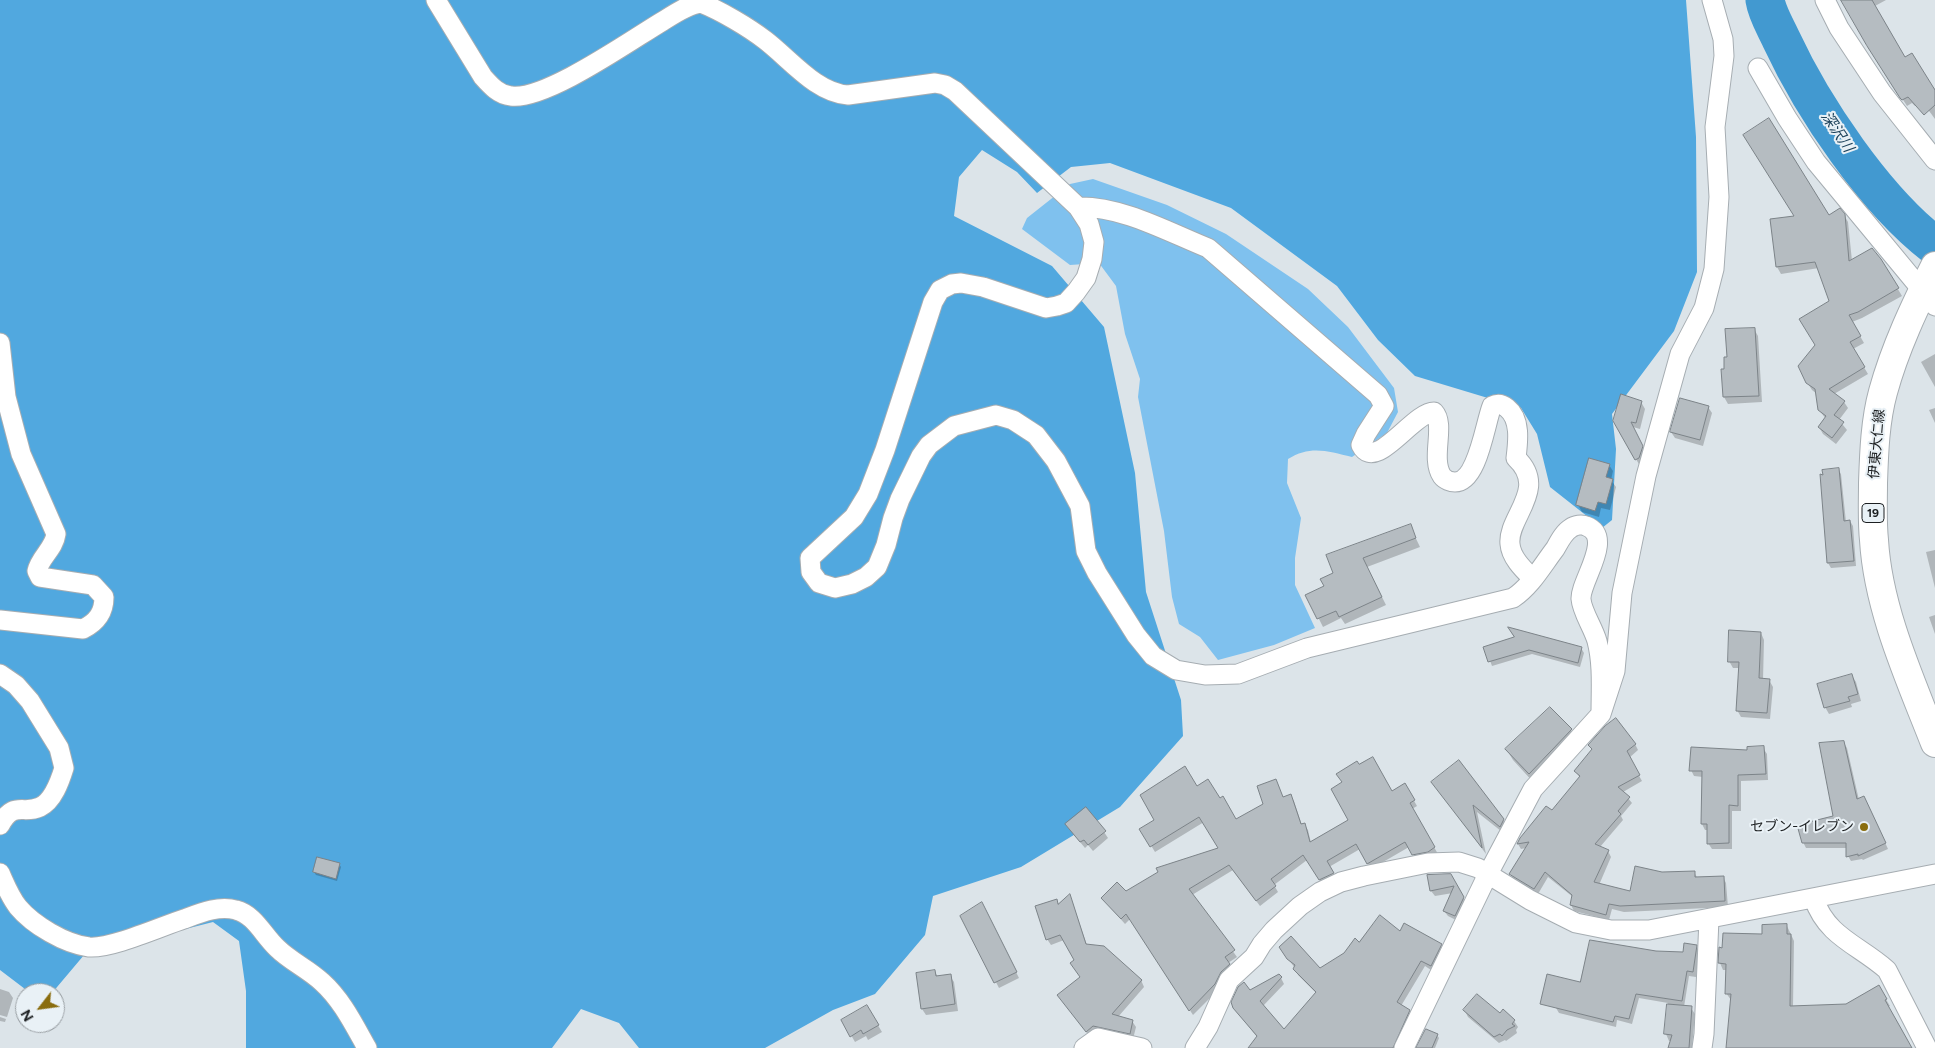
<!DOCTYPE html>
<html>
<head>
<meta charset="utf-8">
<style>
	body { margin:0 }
	#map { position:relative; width:1935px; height:1048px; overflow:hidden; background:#dce4e9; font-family:Figtree,sans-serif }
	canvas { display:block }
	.north { position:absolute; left:15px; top:983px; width:50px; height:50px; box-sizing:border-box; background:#e9f1f6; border:1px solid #979da1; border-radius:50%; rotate:240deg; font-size:14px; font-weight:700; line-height:20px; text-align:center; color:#1c1f21 }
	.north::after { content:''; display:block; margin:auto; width:18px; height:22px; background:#8a6d0e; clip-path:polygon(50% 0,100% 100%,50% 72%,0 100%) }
</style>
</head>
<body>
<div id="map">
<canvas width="1935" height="1048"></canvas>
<div class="north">N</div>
</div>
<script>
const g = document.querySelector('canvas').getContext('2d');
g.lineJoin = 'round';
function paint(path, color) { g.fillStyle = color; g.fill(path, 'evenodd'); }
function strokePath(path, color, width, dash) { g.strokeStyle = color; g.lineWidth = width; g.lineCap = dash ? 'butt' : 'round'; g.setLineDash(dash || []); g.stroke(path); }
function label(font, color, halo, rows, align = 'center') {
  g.font = font + ' Figtree,"Noto Sans JP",sans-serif'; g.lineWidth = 4; g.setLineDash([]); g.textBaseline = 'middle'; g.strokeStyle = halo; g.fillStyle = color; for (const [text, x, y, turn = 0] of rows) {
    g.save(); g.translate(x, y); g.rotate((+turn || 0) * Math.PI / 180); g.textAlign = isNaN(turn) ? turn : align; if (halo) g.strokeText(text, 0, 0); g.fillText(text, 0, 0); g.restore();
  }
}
paint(new Path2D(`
	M1093,179L1167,205L1226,234L1308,289L1348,327L1394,388L1398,412L1387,433L1352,457C1328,451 1310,445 1288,459L1287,483L1301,518L1295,558V585L1315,628L1274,645L1218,660L1200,637L1179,624L1172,597L1164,531L1138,397L1140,379L1125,334L1116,286L1099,263L1070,265L1022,229L1027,218L1070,184Z`), '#7fc1ee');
paint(new Path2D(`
	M0,0H1686L1696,137L1697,272L1674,331L1612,414L1616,449L1612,520L1602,528L1550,487L1537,434L1521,408L1415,376L1378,340L1337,286L1231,208L1110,163L1071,167L1037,193L1017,172L982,150L959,177L954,216L1052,266L1104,327L1135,473L1146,592L1181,700L1183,736L1120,807L1021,867L933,896L925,935L875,994L833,1010L765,1048H639L619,1023L581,1009L552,1048H246V991L239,941L213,922L154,937L95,942L52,993H25V997V989L0,970Z`), '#51a8df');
paint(new Path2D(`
	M1843,0H1886L1875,6L1905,59L1929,83L1915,106L1912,103L1907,106L1873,53Z
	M1935,88V119L1921,100Z
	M1844,215L1848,222L1852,261L1880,259L1902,296L1862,318L1852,322L1864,343L1853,349L1868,374L1834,394L1844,402L1848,408L1839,420L1847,430L1836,444L1823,434L1819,427L1826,419L1819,410L1817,394L1812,390L1807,382L1816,345L1830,301L1819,268L1781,274L1777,267L1772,220Z
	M1754,329L1758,336L1762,402L1728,404L1724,397L1728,358Z
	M1935,354V387L1921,362Z
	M1641,402L1645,409L1640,429L1633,427L1646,454L1640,466L1614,421Z
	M1708,407L1712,413L1703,446L1675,438L1671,432Z
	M1935,408V423L1929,410Z
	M1609,465L1613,471L1611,480L1616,487L1610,510L1601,508L1599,517L1582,512L1578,505Z
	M1838,469L1841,474L1846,522L1850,521L1853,526L1856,566L1831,568L1828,563Z
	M1410,526L1420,547L1367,567L1386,605L1345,624L1341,618L1323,627L1307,595L1325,587L1334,574Z
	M1935,550V588L1926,552Z
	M1935,615V634L1929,617Z
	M1761,633L1764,640L1763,680H1769L1773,687L1770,719L1741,717L1737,710L1740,668H1733L1729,661Z
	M1485,647L1581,648L1584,653L1580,667L1532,654L1492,666Z
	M1852,676L1856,682L1861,701L1851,704L1852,707L1829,714L1825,707Z
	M1571,730L1577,740L1535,784L1513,760L1507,750Z
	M1844,743L1847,748L1859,800L1867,803L1888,849L1863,860L1862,859L1851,861L1848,856L1847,848H1806L1803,842L1835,817Z
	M1635,744L1638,750L1629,758L1642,781L1623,792L1632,803L1621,816L1623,820L1600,847L1608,851L1611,857L1599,885L1631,893L1662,873L1694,872L1698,879L1723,877L1726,883L1728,907L1624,912L1612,909L1609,920L1574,911L1571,905L1573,897L1548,877L1538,894L1514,880L1511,874L1526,848L1521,849L1518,844L1521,839L1552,812L1580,778L1576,772L1593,751L1590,745Z
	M1763,748L1767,754L1768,780L1741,781V811H1732V849H1712L1708,843V830H1705L1702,824L1703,777L1694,776L1691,770Z
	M1276,781L1283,798L1291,796L1294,801L1302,825L1304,824L1308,830L1311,843L1350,821L1405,785L1417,806L1412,809L1438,854L1417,860L1409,847L1371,869L1360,849L1329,867L1336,879L1323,885L1307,860L1274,885L1278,892L1260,906L1233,870L1192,895L1237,957L1228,963L1232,970L1218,990L1193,1015L1130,919L1125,924L1102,898L1126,892L1219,849L1204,822L1155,852L1141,829L1155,820L1197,787L1220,800L1236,821L1264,804Z
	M1433,782L1503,820L1509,830L1506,835L1477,812L1486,854Z
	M1071,831L1104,832L1108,838L1093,851L1088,845L1085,848Z
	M339,864L341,867L337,881L316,875L314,872Z
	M1450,875L1467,904L1458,921L1448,916L1444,911L1453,893L1435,896L1431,891Z
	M1056,900L1059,904L1072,902L1087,945L1141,980L1144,987L1118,1017L1132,1021L1136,1027L1133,1039L1090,1037L1059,996L1081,978L1076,961L1064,940L1051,945L1047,939Z
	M985,910L1019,978L999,988L962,916Z
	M1787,926L1794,941L1793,1007L1846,1005L1878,986L1890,1006L1887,1007L1911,1048H1727L1731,1000L1726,993L1727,970H1723L1720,963L1763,935Z
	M1400,933L1441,945L1444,951L1434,972L1425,966L1401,1006L1409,1011L1412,1017L1399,1044L1395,1048H1250L1257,1037L1234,1008L1250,992L1281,978L1284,984L1263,1006L1284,1031L1316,993L1298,975L1295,968L1284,954L1320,970L1359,944Z
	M1696,946L1699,951L1696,977L1689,976L1684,1007L1691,1008L1695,1014L1692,1048H1670L1671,1041H1669L1666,1034L1668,1003L1639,998L1632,1024L1617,1020L1616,1027L1559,1013L1556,1008L1581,983L1656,952L1684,954Z
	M935,972L938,977L950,976L954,982L958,1011L926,1015L922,1009Z
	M0,989L9,992L13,998L7,1017L0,1015Z
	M867,1007L882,1032L868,1040L866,1036L855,1042L843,1021Z
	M1465,1011L1500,1015L1514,1021L1518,1027L1516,1030L1517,1033L1506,1041L1505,1040L1499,1043L1468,1017Z
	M0,1017L6,1019L5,1022L0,1021Z
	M1437,1035L1439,1038L1435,1048H1418Z`), '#0003');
strokePath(new Path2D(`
	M1765,0C1767,13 1775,26 1781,39C1813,108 1875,200 1935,246`), '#4299d0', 39);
const building = new Path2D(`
	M1841,0H1872L1905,57L1912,53L1935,90V105L1924,115L1908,97L1902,100L1900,98L1867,46Z
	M1769,118L1829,215L1840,208L1845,214L1849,261L1872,248L1881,259L1899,288L1858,312L1849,315L1861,336L1850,342L1865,367L1829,389L1845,401L1834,415L1844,422L1832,438L1818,427L1826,416L1818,410L1815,389L1806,383L1798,366L1815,345L1799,319L1829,301L1815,262L1776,267L1770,219L1794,216L1743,135Z
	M1755,328L1759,396L1723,397L1721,369H1724V357H1727L1725,329Z
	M1621,394L1642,401L1636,423L1631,422L1643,446L1639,458L1635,460L1613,421Z
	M1680,398L1709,406L1700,440L1670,432Z
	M1589,458L1610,464L1606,477L1613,479L1606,504L1598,502L1595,511L1576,505Z
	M1839,468L1844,521L1850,520L1854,561L1827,563L1820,474L1823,475L1822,470Z
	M1411,524L1416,538L1363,558L1382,597L1339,617L1336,611L1317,619L1305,595L1324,586L1320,579L1333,573L1326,555Z
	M1508,627L1582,647L1578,663L1529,650L1488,662L1483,647L1514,637Z
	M1729,630L1761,632L1759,678L1770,679L1767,713L1736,711L1739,662H1728Z
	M1852,674L1858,694L1848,697L1850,701L1824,708L1817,684Z
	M1550,707L1572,729L1529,774L1505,749Z
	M1616,718L1636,744L1627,751L1640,775L1618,787L1630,797L1618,811L1621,814L1595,844L1609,850L1594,882L1630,891L1635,866L1662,872L1695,871V877L1724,876L1725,901L1620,906L1609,904L1606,915L1570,905L1572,895L1545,872L1534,889L1509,874L1529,842L1517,844L1520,838L1546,806L1552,810L1580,776L1574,771L1592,749L1588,745L1605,726Z
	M1844,741L1857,799L1864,796L1886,843L1858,856V854L1846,857V843H1802L1797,825L1833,816L1819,743Z
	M1764,746L1766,774L1738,775V806L1729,805V843L1707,844V824H1701L1702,771H1689L1691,747L1747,750V747Z
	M1373,757L1392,791L1405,783L1415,800L1410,803L1435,847L1428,852L1412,855L1405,842L1367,864L1356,844L1327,861L1334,873L1319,880L1303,855L1271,879L1276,886L1256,901L1229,865L1189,889L1235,950L1225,957L1230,964L1221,972L1215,984L1189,1011L1126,914L1121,919L1101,898L1117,882L1126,891L1158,872L1156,868L1218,848L1199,817L1150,847L1139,829L1154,820L1140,795L1185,766L1197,786L1208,779L1220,798L1223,796L1236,819L1263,804L1257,786L1276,779L1283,797L1291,794L1301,824L1305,823L1310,842L1348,820L1331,789L1342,782L1336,774L1357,761L1359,764Z
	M1459,760L1504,819L1500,827L1473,805L1482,848L1431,782Z
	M1086,807L1106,831L1088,845L1084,840L1080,842L1065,824Z
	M317,857L340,863L336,879L313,872Z
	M1451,874L1464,897L1455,916L1443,911L1454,886L1430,891L1427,875Z
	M1070,894L1086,944L1104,946L1142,980L1112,1014L1133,1020L1130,1034L1093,1026L1086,1032L1057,995L1080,977L1070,963L1074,960L1060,935L1046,940L1035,906L1057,899L1058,904Z
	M982,902L1017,972L994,983L960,916Z
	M1380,915L1400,931L1404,923L1442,944L1431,966L1421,961L1397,1002L1410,1010L1393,1048H1248L1257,1036L1233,1008L1231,1002L1238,987L1244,982L1250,990L1279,974L1282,977L1260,1001L1284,1029L1316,992L1293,969L1295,965L1287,959L1279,947L1291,936L1320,968L1344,953L1355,938L1359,942Z
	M1787,924V934H1791L1790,1006L1846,1004L1879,985L1887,999L1885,1000L1912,1048H1726L1731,994H1725L1726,964L1718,963L1719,947L1722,948L1723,933L1762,934V925Z
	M1590,940L1656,951L1683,952L1684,943L1697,945L1693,972L1687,971L1682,1001L1636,994L1629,1019L1615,1016L1613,1022L1540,1004L1547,974L1580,982Z
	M935,970L936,976L951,974L955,1004L921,1009L916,973Z
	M1477,994L1500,1013L1503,1009L1515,1020L1512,1024L1515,1026L1507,1030L1502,1036L1500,1034L1494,1037L1463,1010Z
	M1667,1004L1692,1006L1689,1048H1668L1672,1035L1664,1034Z
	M867,1005L879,1025L863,1034L861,1030L850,1037L841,1020Z
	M1426,1029L1438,1034L1432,1048H1416Z`);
paint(building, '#b5bcc1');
strokePath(building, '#7c8388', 1);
const street = new Path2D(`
	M436,0L483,77C491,86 499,95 511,96C545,101 631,40 663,21C674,14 689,4 701,3C721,11 748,27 765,40C790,59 816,93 848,95L935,83L945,85L955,91L1078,207L1089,224L1094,242L1092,259L1086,278L1076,292L1066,303L1057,306L1046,308L983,287L961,283L952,284L940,290L933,302L885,450L868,494L854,517L810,558L811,572L819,583L835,588L852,584L866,577L877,567L886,545L893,518L900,499L921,456L929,445L954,426L996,415L1013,420L1036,435L1056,461L1080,506L1086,551L1097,573L1136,635L1153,656L1176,670L1205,675L1238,674L1307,648L1513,598C1531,586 1542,566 1555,549C1559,542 1564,532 1571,528C1575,525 1582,524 1586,526C1615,537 1580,581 1581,599C1582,612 1593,627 1597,641C1603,664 1601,690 1601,714
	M1825,0L1839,28L1882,93L1935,160
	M1758,68L1787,118L1816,162L1935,306
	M1078,207C1122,206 1168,232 1208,248L1215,254L1378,395L1384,406L1366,434L1361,445C1375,474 1413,412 1434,412C1446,425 1430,458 1442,476C1445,480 1451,482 1455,482C1478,482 1485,423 1492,406C1498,403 1502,404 1507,408C1521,419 1518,442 1516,458C1549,489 1507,517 1510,544C1511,558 1524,570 1533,579
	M0,343L6,397L21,454L56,534C54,549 40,557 37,571L40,577L93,585L104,597C104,613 97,622 83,629L0,620
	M0,674L16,685L30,701L59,748L64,768C60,781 53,801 40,807C23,815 14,800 0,825
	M0,873C5,884 10,897 18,907C33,925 65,944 89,947C111,949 162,926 184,919C200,913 219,905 236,910C255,915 263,935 277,948C290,961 308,969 322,982C342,1000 354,1025 367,1048
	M1814,899C1827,937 1859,945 1887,970L1927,1048
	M1084,1048L1098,1038L1142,1048
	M1195,1048L1208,1027L1229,980L1254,957L1262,944L1274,930L1300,906L1320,892L1341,882L1364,876L1428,863L1459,862L1478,868L1530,900L1576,923L1611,930H1649L1935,874
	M1404,1048L1488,874L1533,789L1601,714L1615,671L1622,593L1646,476L1680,354L1704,308L1714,269L1719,197L1715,127L1724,56L1723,39L1712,0
	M1702,1048L1704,1034L1709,919`);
const primary = new Path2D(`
	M1935,266C1915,306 1895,348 1883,392C1875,421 1874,453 1873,483C1873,502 1872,521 1874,540C1878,609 1910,679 1935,743`);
strokePath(street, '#a6adb2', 21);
strokePath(primary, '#a6adb2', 30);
strokePath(street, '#fff', 19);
strokePath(primary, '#fff', 28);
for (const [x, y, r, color] of [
	[1864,827,5,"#8a6d0e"]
]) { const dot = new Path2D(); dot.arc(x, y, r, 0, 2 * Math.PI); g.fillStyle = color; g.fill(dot); strokePath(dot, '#e9f1f6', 2); }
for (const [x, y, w] of [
	[1873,513,22]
]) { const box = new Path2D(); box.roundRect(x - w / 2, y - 9.5, w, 19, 4); g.fillStyle = '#e9f1f6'; g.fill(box); strokePath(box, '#1c1f21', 1); }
label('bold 12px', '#1c1f21', null, [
	["19",1873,513]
]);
label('14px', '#1c1f21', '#e9f1f6', [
	["伊東大仁線",1877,444,-85]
]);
label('14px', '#1c1f21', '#e9f1f6', [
	["セブン-イレブン",1854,827]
], 'right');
label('italic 15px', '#1e435b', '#e9f1f6', [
	["深沢川",1837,132,56]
]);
</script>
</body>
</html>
